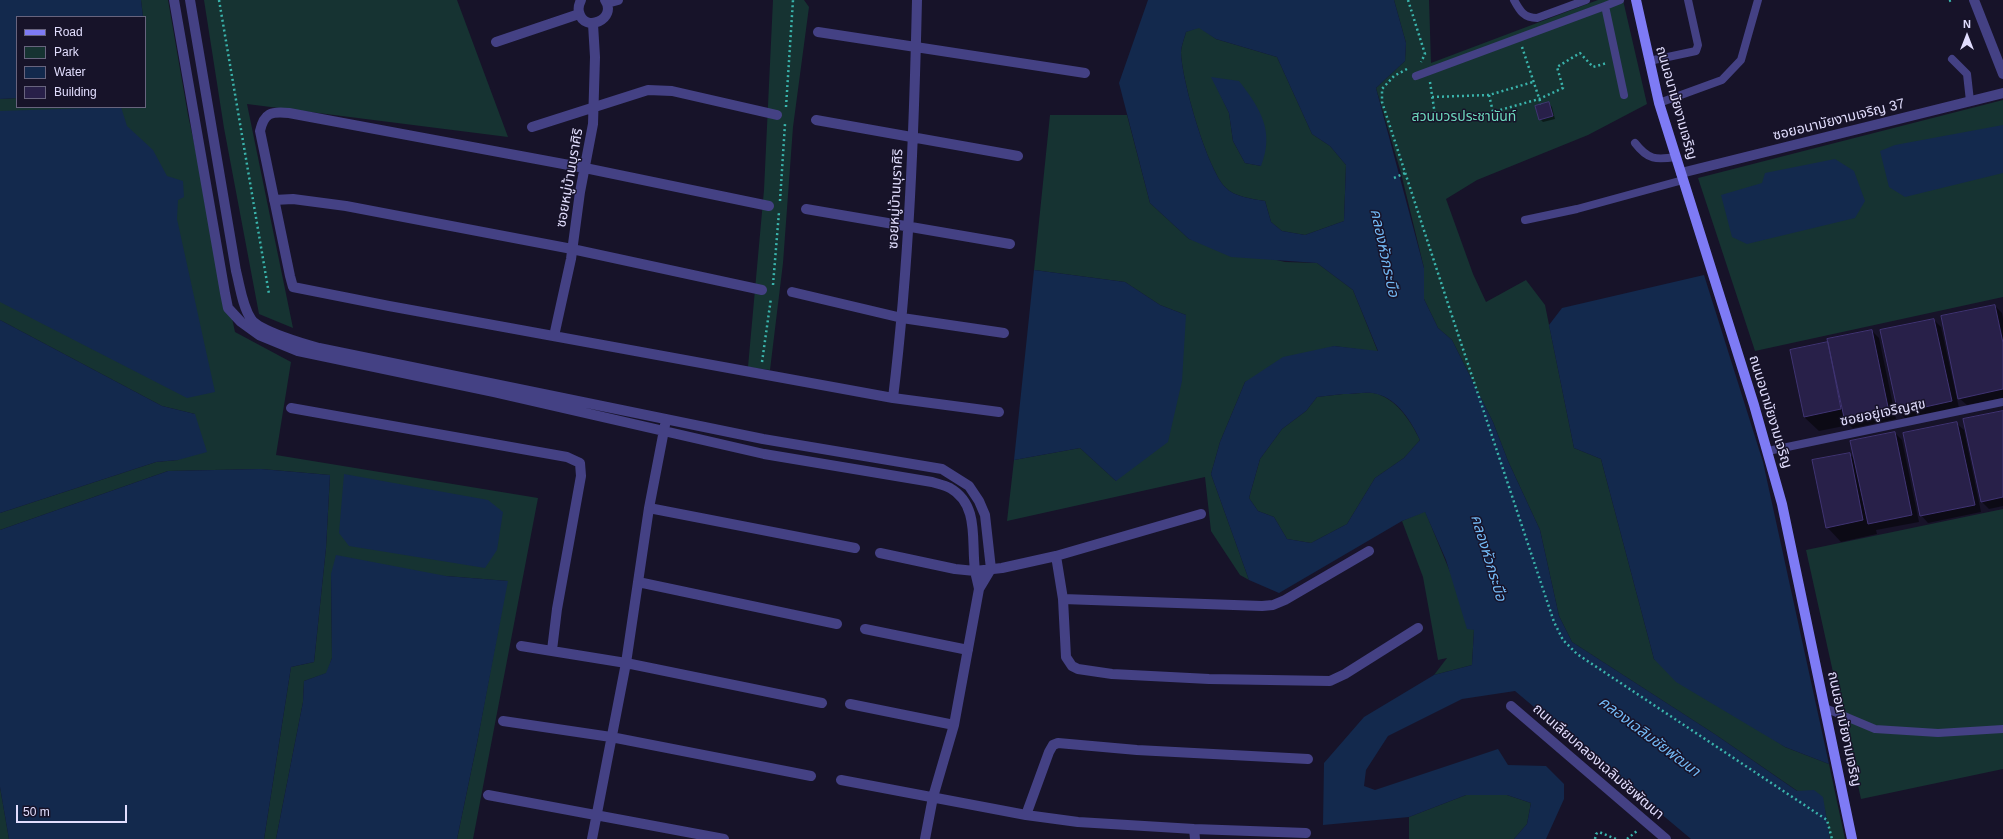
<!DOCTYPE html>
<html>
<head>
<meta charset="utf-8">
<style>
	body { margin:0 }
	#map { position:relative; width:2003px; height:839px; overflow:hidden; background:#171329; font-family:Helvetica,sans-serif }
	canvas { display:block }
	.legend { position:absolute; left:16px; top:16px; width:130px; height:92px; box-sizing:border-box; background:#171329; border:1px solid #68647e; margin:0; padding:5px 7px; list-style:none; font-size:12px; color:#e1ddfd }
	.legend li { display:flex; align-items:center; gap:8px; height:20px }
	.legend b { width:20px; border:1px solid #68647e }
	.north { position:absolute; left:1947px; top:16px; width:40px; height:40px; -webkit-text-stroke:3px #171329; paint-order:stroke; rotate:0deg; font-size:11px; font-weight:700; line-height:16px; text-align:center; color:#e1ddfd }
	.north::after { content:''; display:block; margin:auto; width:14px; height:18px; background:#e1ddfd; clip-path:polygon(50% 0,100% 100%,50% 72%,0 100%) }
	.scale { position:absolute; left:16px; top:805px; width:111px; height:18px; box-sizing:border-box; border:2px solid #e1ddfd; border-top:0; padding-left:5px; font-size:12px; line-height:14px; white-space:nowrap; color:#e1ddfd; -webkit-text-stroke:3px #171329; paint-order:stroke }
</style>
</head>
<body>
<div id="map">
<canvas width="2003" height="839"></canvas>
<ul class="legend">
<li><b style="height:5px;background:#7e7bf5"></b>Road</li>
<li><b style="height:11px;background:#163332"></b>Park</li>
<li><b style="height:11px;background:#13294d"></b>Water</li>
<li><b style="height:11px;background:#282049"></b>Building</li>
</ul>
<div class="north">N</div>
<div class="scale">50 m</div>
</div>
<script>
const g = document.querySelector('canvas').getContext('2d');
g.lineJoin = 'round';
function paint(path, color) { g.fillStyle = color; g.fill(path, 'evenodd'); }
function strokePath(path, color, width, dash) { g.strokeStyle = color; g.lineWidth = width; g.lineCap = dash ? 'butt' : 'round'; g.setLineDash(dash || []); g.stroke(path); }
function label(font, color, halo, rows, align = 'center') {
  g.font = font + ' Helvetica,"Noto Sans Thai",sans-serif'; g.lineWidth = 3; g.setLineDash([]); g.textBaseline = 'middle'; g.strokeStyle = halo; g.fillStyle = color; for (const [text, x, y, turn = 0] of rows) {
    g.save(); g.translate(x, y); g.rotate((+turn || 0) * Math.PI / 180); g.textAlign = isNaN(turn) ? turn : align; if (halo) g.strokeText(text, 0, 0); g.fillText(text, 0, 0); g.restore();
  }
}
paint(new Path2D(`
	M141,0H168L188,115L235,332L291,362L276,455L538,498L473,839H457L477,743L507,581L446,576L331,574L332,658L327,673L304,681L303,702L276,839H264L291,667L314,662L326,548L330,475L261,469L168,471L0,530V513L156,462L178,460L195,414L162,406L0,320V99L17,98V107H145V17H143Z
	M204,0H457L508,137L247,104L293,328L259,314L224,128Z
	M773,0H804L809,7L793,127L783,263L770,370L748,367L764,190Z
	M1394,0H1429L1431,63L1598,0H1623L1647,104L1588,135L1477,180L1446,199L1473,274L1486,302L1526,280L1545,305L1574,448L1601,459L1654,659L1785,747L1829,764L1845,839H1830L1825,810L1716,735L1572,642L1559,616L1540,530L1508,461L1493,422L1452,340L1438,328L1424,299V268L1401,173L1376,88L1405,61L1406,43Z
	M1199,27L1216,39L1277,57L1312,134L1330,146L1346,165L1344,221L1305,235L1282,231L1271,222L1265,201C1253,199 1234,197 1225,187C1207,168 1182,81 1181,53C1181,47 1184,39 1186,32ZM1212,77L1261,166L1245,163L1233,141L1229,113Z
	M2003,100V297L1755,351L1698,178Z
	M1050,115H1127L1150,203L1189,239L1285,262L1317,263L1353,290L1378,352L1334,346L1245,382L1220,442L1211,474L1249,580L1240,575L1211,531L1205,477L1007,521L1014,460L1080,448L1116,481L1186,315L1160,305L1125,282L1034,270Z
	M1343,394C1354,394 1369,391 1378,394C1399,402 1411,422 1420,440L1404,458L1375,478L1347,524L1311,543L1287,539L1274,517L1258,511L1249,498L1260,459L1282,429L1306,411L1317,397Z
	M2003,509V769L1861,799L1806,550Z
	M1425,511L1474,630L1472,665L1434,675L1447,658L1438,660L1423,577L1402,521Z
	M0,787L9,839H0Z
	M1466,795H1507L1531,803L1527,824L1514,839H1409V817Z`), '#163332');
paint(new Path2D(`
	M0,0H141L143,17H17V98L0,99Z
	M1148,0H1394L1406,43L1405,61L1376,88L1424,268V299L1438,328L1452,340L1493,422L1508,461L1540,530L1559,616L1572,642L1716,735L1797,791L1814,790L1823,797L1830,839H1691L1515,691L1462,699L1388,736L1366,770L1364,786L1375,790L1498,749L1508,765L1546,766L1564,784V799L1546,839H1514L1527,824L1531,803L1507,795H1466L1409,817L1323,825L1324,763L1364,717L1434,675L1472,665L1474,630L1467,629L1446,560L1425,512L1402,521L1279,593L1249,580L1211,474L1220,442L1245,382L1283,357L1334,346L1378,351L1353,290L1317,263L1231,257L1189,239L1150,203L1119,83ZM1199,28L1216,39L1277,57L1312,134L1330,146L1346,165L1344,221L1305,235L1282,231L1271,222L1265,201C1253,199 1234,197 1225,187C1207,168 1182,81 1181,53C1181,47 1184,39 1186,32ZM1343,394C1354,394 1368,391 1377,394C1398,399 1412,423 1420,440L1404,458L1375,478L1347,524L1311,543L1287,539L1274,517L1258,511L1249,498L1260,459L1282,429L1306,411L1317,397Z
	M1211,77L1239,81C1260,108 1275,131 1261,166L1245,163L1233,141L1229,113Z
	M121,107L127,126L153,150L167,176L183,181L184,197L178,200L177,219L215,392L187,398L0,302V111Z
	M2003,125V173L1905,197L1889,187L1880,151L1895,145Z
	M1835,159L1854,171L1865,201L1855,218L1747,244L1732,237L1721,195L1762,183L1765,173Z
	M1034,270L1125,282L1160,305L1186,315L1182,381L1168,442L1116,481L1080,448L1014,460Z
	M1704,275L1763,462L1829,764L1785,747L1676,682L1654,659L1601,459L1574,448L1549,325L1562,308Z
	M0,320L162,406L195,414L207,452L178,460L156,462L0,513Z
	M261,469L330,475L326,548L314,662L291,667L264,839H9L0,787V530L168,471Z
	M344,474L488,500L503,512L497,550L485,568L349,546L339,533Z
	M336,555L446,576L508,581L477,743L457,839H276L303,702L304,681L326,673L332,658L331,574Z`), '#13294d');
paint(new Path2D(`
	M1549,103L1552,107L1555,119L1543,122L1540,119Z
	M1995,306L2002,313L2003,319V398L1967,405L1959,398Z
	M1934,320L1941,327L1959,408L1906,419L1899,412Z
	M1872,331L1879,338L1896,419L1853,428L1849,425L1819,431L1804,417L1829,343Z
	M2003,412V506L1989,509L1982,502Z
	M1956,423L1964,430L1981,512L1928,523L1921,515Z
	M1895,433L1902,440L1919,522L1876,530L1877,534L1841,542L1827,527L1849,454L1855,459Z`), '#0007');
const building = new Path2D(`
	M1549,102L1553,116L1539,120L1535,106Z
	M1995,305L2003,343V389L1958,399L1941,316Z
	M1934,319L1952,401L1898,413L1880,330Z
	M1872,330L1889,412L1845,422L1827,339Z
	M1828,342L1841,409L1804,417L1790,350Z
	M2003,411V497L1981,502L1963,419Z
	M1957,422L1975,505L1920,516L1903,433Z
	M1895,432L1912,515L1868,524L1850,441Z
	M1850,453L1863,520L1826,528L1812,460Z`);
paint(building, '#282049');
strokePath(building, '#403473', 1);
strokePath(new Path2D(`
	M219,0L269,294
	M1408,0L1425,54L1421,62
	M1949,1L1952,0
	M1522,47L1541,104
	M1407,69L1394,76L1382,89V102L1454,322L1554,622L1563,640L1577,654L1827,820L1832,839
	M1430,82L1435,115
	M1489,95L1493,112L1539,99L1563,88L1557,67L1580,53L1593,67L1607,63
	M1432,97L1489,95L1533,82
	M786,107L793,0
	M1394,178L1405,173
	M780,201L785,124
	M773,285L779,212
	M762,362L771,298
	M1595,839L1596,834L1599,832L1616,839
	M1627,839L1637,831`), '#3ab4ac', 2.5, [2, 3]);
strokePath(new Path2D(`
	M1514,0C1520,11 1524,18 1537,18L1586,0
	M1620,0L1605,6L1624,95
	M1952,59L1967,74L1970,101
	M1649,61L1696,51L1698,45L1688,0
	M1416,76L1605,6
	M1659,103L1722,80L1741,60L1758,0
	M1635,143C1648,160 1656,160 1676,157
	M1525,220L1577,209L1683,180
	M1768,451L2003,402
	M1825,708L1875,729L1938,733L2003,729`), '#444184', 8);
strokePath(new Path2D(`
	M174,0L225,293L228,308L241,322L259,335L298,351L494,392L764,454L932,482C938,484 944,485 950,488C980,505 971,542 975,570C976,577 978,583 979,589
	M190,0L236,271C240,286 242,305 251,319C259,331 304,344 319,348L763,439L942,469L969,486L979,501L985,515L991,569L979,589L954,725L933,797L925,839
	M581,0C579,4 578,8 579,12C584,34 618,19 605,0
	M1974,0L2003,74
	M607,3L618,0
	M818,32L1085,73
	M496,42L579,14
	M816,120L1018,156
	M532,127L648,90L672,91L777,115
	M1681,173L2003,93
	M274,200L293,199L346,206L572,249L762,290
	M769,206L585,168L289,113C271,111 264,113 260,131L290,276L293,287L389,306L893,398L999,412
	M806,209L1010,244
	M792,292L902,318L1004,333
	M554,336L571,259L580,192L593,124L595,57L593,24
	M893,398C909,266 914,133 917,0
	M291,408L567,457L580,463L581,476L557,609L552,650
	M649,508L855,548
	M880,553L955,569L975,571L1002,568L1056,556L1201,514
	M1056,556L1063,599L1066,657L1072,666L1078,669L1112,674L1209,679L1330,681L1345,674L1418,628
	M638,582L837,624
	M1063,599L1262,606L1273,605L1285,600L1369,551
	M865,629L968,650
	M521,646L626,663L822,703
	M850,704L954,725
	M1511,706L1666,839
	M503,721L611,737L811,776
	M841,780L1026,815L1078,822L1194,829L1306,833
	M488,795L724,839
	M1026,815L1049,752L1053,745L1058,743L1137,750L1308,759
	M1194,829L1195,839
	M592,839L626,663L649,508L665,425`), '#444184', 10);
strokePath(new Path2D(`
	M1636,0L1659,103L1754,405L1782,504L1852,839`), '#7e7bf5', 10);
label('14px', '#e1ddfd', '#171329', [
	["ถนนอนามัยงามเจริญ",1676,103,74],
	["ซอยอนามัยงามเจริญ 37",1839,120,-14],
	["ซอยหมู่บ้านบุราศิริ",570,178,-80],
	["ซอยหมู่บ้านบุราศิริ",896,199,-87],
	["ถนนอนามัยงามเจริญ",1770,412,73],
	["ซอยอยู่เจริญสุข",1883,413,-12],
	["ถนนอนามัยงามเจริญ",1844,729,78],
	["ถนนเลียบคลองเฉลิมชัยพัฒนา",1598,762,41]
]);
label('14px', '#6dd9be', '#171329', [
	["สวนบวรประชานันท์",1464,117]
]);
label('italic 15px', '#73b9f5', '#171329', [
	["คลองหัวกระบือ",1384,253,78],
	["คลองหัวกระบือ",1488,558,73],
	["คลองเฉลิมชัยพัฒนา",1649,737,37]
]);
</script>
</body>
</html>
